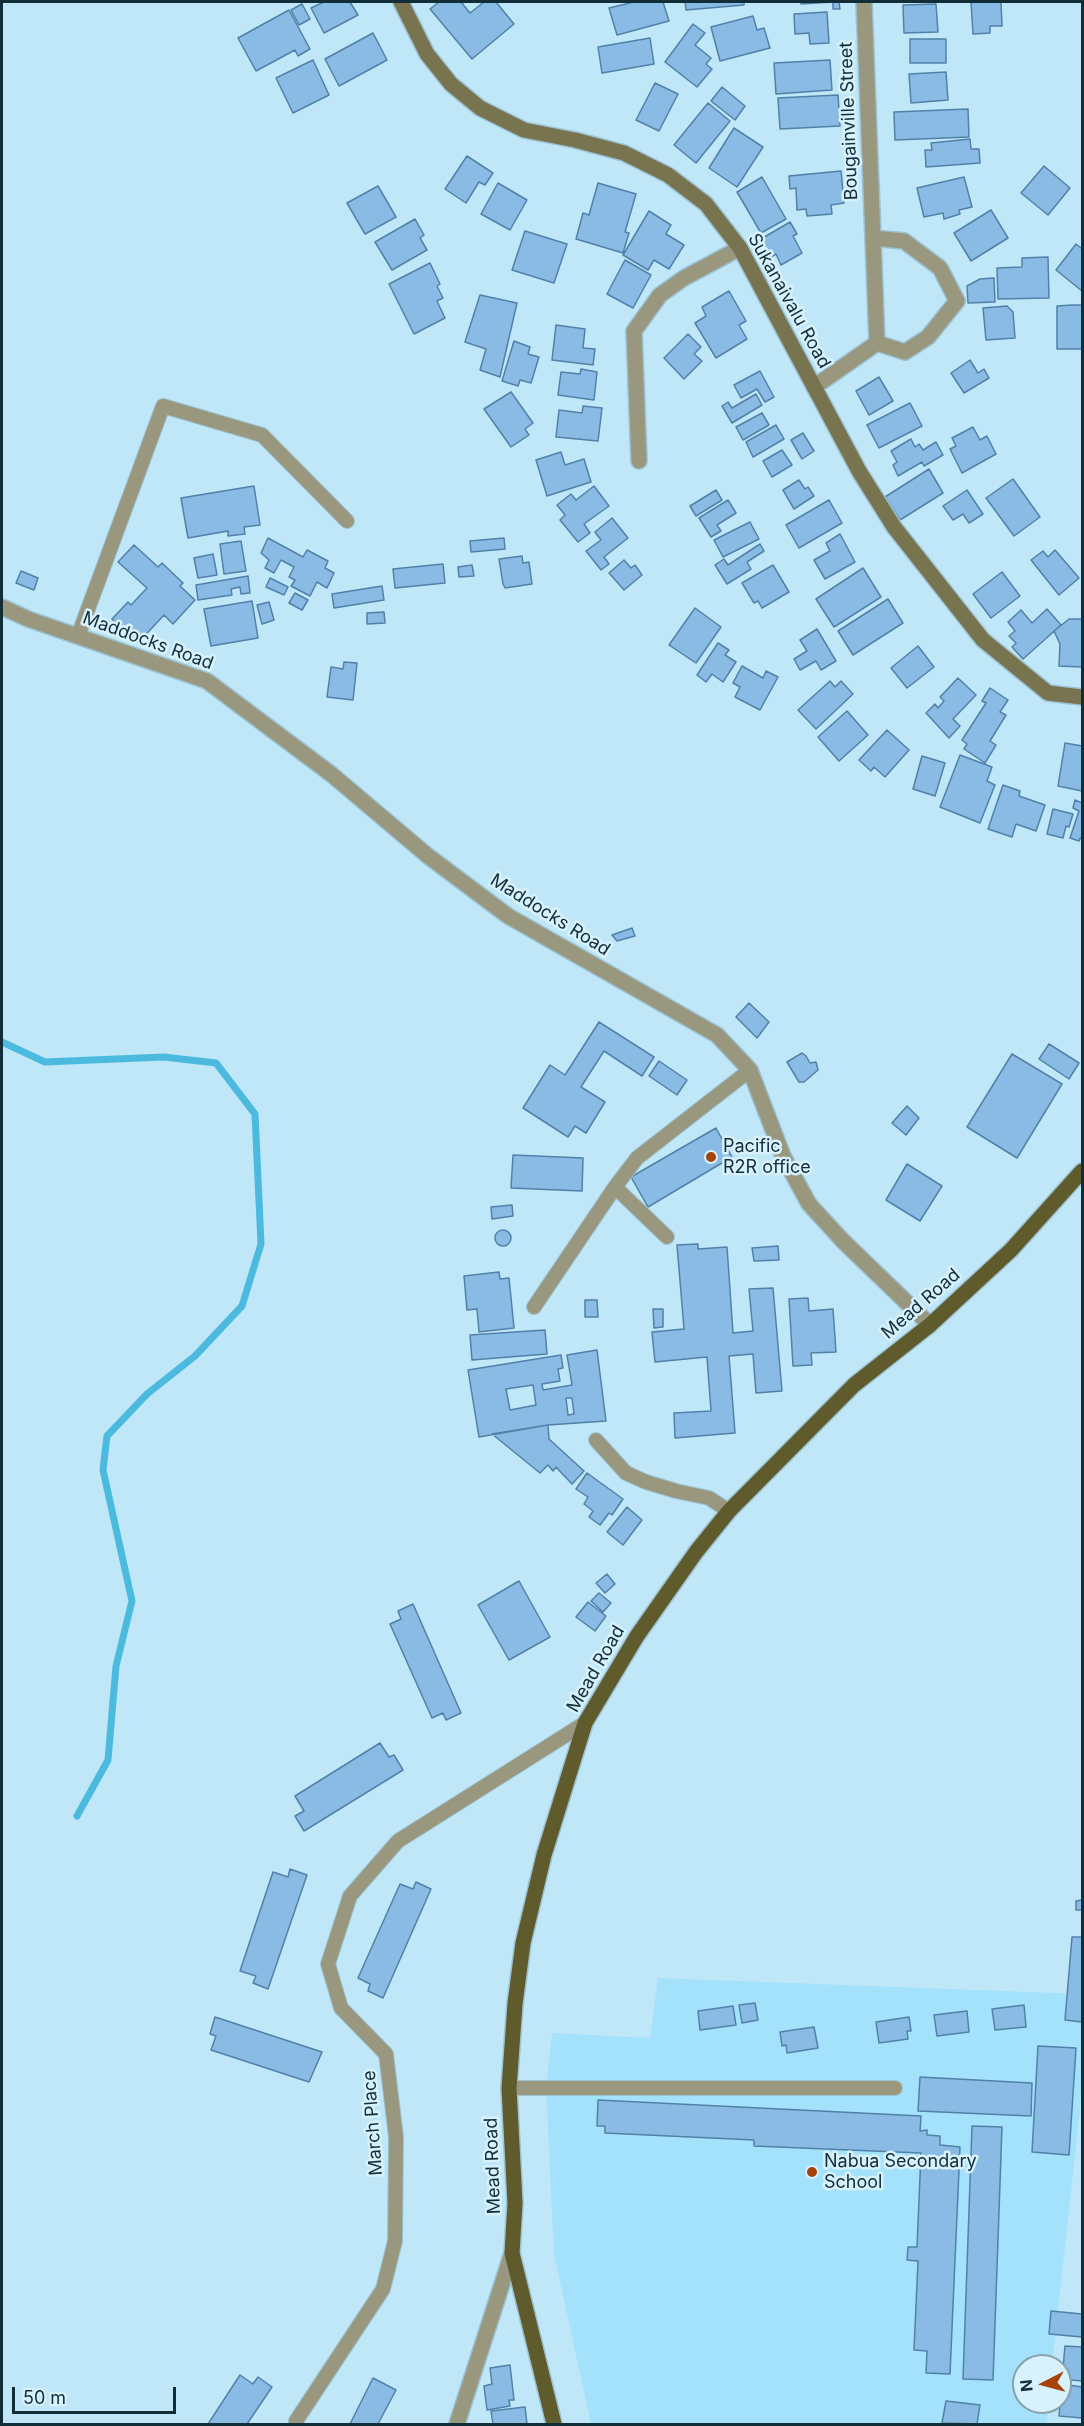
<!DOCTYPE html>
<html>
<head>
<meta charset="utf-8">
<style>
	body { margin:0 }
	#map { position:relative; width:1084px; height:2426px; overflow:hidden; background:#bfe7f8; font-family:Inter,sans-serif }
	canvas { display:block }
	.frame { position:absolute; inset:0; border:3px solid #102d38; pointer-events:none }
	.north { position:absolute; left:1012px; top:2354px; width:60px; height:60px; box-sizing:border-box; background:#d7f2fd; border:2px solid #87a3ae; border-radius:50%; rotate:264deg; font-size:16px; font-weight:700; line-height:24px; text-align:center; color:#102d38 }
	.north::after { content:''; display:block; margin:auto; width:21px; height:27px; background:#a64308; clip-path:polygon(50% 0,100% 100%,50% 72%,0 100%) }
	.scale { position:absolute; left:12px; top:2387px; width:164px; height:27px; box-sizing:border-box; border:3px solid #102d38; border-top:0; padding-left:8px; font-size:18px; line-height:21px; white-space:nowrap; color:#102d38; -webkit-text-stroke:4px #d7f2fd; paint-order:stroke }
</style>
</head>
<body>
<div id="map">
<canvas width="1084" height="2426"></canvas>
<div class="frame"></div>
<div class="north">N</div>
<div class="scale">50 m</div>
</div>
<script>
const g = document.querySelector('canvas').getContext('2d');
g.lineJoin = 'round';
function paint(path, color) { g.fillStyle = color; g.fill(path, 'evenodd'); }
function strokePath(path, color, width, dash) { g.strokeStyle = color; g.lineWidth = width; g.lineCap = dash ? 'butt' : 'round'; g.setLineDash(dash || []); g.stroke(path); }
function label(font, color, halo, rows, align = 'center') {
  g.font = font + ' Inter,sans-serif'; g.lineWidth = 5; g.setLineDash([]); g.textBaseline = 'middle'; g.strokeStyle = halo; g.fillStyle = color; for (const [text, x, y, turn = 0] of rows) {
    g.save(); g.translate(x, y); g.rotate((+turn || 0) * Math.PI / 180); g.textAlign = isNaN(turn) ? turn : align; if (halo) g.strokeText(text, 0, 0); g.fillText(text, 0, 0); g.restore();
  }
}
paint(new Path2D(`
	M658,1978L1082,1994V2091L1052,2366H1024V2402H1049L1047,2424H591L554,2254L546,2088L552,2033L650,2038Z`), '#a3e2fa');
strokePath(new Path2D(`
	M2,1042L45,1062L164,1057L216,1063L255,1114L261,1244L242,1306L195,1356L147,1394L107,1436L103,1470L132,1601L116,1666L108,1760L77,1816`), '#4cbadf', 7);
const building = new Path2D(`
	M324,2H350L358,15L324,33L311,8Z
	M439,2H461L470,13L484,2H496L514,24L472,59L430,9Z
	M634,2H663L669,21L617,35L609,8Z
	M685,2H744V5L686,10Z
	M801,2H839L840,9H833V2L801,4Z
	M971,2H1001L1002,26H990V33L973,34Z
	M302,4L310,19L299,25L291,10Z
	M936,4L938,32L904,33L903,5Z
	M289,10L310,49L298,56L295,50L256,71L238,38Z
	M827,12L829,43L810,44L809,33L795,34L794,14Z
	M753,16L757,30L764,28L770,48L720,61L711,27Z
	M693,24L705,33L695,45L711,58L706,64L712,69L697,87L665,62Z
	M373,33L387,60L339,86L325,59Z
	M650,38L654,64L602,73L598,47Z
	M910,39H946V63H910Z
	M313,60L329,95L293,113L276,78Z
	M830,60L832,90L776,94L774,63Z
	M946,72L948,100L911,103L909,74Z
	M655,83L678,94L659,131L636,120Z
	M722,87L745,106L735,120L711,101Z
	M838,95L840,126L780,129L778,98Z
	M708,103L730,121L696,163L674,145Z
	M968,109L969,137L895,140L894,112Z
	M734,128L763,147L737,187L709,168Z
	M970,139L971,149H979L980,163L926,167L925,150H932L931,143Z
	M467,156L493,173L485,185L479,182L466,203L445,189Z
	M1044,166L1070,188L1048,215L1021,193Z
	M841,171L844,203L831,205L832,214L807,216L806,209L797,210L796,188L790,189L789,176Z
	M762,177L786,219L761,233L737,192Z
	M964,177L972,207L959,210L960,214L944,219L943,213L924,217L917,188Z
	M498,183L527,200L510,230L481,214Z
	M598,183L636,194L625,232L629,233L623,253L576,239L583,213L589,215Z
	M378,186L396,217L365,234L347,203Z
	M991,210L1008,238L971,261L954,233Z
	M649,211L671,225L666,234L684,245L669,269L654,260L648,270L623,255Z
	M415,219L424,235L420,238L427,250L392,270L375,242Z
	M790,222L797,234L793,236L802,253L781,265L776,254L771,257L761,239Z
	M525,231L567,244L554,283L512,270Z
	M1076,244L1081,248L1082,246V291L1056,270Z
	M1048,257L1049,298L998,299L997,268L1022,267V258Z
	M625,260L651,275L633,308L607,294Z
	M430,263L440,284L437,286L443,298L437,301L445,318L414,334L389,284Z
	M994,278L995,302L968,303L967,286L980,279Z
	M729,291L746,321L739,325L747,339L716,358L695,323L706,316L702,307Z
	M480,295L517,303L500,377L480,370L486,349L465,342Z
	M1072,305H1082V349H1057V306Z
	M1007,306L1013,312L1015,338L986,340L983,308Z
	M556,325L585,329L583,348L595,349L593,365L552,360Z
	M688,334L701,347L694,354L702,361L684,379L664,358Z
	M514,341L530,347L528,354L539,357L531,383L520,380L518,386L502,381Z
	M970,360L978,373L984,369L989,378L964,393L951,373Z
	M581,369L597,372L594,400L558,395L561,372L580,374Z
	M760,371L774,397L765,402L757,389L741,398L734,385Z
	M879,377L893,401L869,415L856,391Z
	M511,392L533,423L525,429L529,435L511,447L484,409Z
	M756,394L762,405L732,423L722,406L728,402L732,408Z
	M910,403L922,426L879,448L867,425Z
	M583,406L602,408L598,441L556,437L559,410L582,413Z
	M762,413L769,425L743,440L736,427Z
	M776,425L784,439L753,457L746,442Z
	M973,427L980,440L987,436L996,454L962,473L950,449L956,446L952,438Z
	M803,433L814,451L802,459L791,440Z
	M911,439L915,447L919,444L923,450L936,442L943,455L924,466L922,462L898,476L893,465L897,462L891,451Z
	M782,450L792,465L772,477L763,461Z
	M561,452L565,465L584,459L591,482L547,496L536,460Z
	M929,469L943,493L900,520L885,497Z
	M1013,479L1040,517L1014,536L986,498Z
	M799,480L805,489L808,487L814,496L794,509L783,490Z
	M254,486L260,525L244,527L245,534L228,536V531L188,538L181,498Z
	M594,486L609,506L584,524L590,533L578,542L560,520L565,515L557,505L571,494L576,500Z
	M716,490L722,500L696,516L690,506Z
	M967,490L983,514L969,523L963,514L953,520L943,506Z
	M728,500L736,513L717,525L721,531L711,537L699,518Z
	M829,500L842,523L799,548L786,525Z
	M612,518L628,538L604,557L609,564L601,570L586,551L601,540L595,532Z
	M750,522L759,539L723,557L714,540Z
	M840,534L855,562L825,579L814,560L830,551L826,543Z
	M268,538L303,557L307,550L328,561L325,568L334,573L327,588L317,582L310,596L291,586L295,580L289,577L294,567L281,560L274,573L265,568L269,560L261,553Z
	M504,538L505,549L471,552L470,541Z
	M241,541L246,571L224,574L220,544Z
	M760,544L764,551L747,562L751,569L727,584L715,565L724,559L728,565Z
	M134,545L158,567L162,563L183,583L180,586L195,600L173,624L164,615L138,643L112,619L128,602L131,605L147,588L118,562Z
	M1055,550L1079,578L1059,595L1031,560L1043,551L1048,557Z
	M213,554L217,575L198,578L194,558Z
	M522,556L523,563L529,562L532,584L505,588L503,584L499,559Z
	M624,560L631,568L635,565L642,575L624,590L609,573Z
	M443,564L445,583L395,588L393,569Z
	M472,565L474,576L459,577L458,567Z
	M773,565L789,592L762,608L758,601L754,603L742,583Z
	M863,568L881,597L834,627L816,599Z
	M21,571L38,578L34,590L16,583Z
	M1002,572L1020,596L991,618L973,594Z
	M248,576L250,593L241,594L240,587L231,589L232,595L198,600L196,585Z
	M270,578L288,587L284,595L266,587Z
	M382,586L384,600L334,608L332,594Z
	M295,593L308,600L302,610L289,603Z
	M888,599L903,623L853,655L838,631Z
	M252,601L258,638L211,646L204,609Z
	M269,602L274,620L262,624L257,605Z
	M695,608L721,627L696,663L669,645Z
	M1047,609L1061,625L1023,659L1012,647L1016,643L1009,636L1015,631L1008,622L1021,610L1032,623Z
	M384,612L385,623L367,624V613Z
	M1069,619H1082V667L1059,666L1060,644L1054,631Z
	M817,629L836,661L821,670L816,661L800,670L794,659L807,651L800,640Z
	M718,643L729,650L725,655L736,662L723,682L712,674L706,682L697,675Z
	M918,646L934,667L907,688L891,668Z
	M344,662L357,663L353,700L327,697L331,667L343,669Z
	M742,666L763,678L766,671L778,677L760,710L735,697L740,687L733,683Z
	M958,678L976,695L953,719L960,726L949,738L926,713L935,704L938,708L944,701L940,697Z
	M830,681L835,687L841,681L853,694L816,729L798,710Z
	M990,688L1008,700L1000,712L1006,715L990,741L996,745L985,763L964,749L967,744L962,740L986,703L982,701Z
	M847,711L868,735L839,761L818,737Z
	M887,730L909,750L885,777L874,767L871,771L859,760Z
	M1065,743L1082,746V791L1058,786Z
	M960,755L992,767L987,781L995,785L980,823L940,807Z
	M922,756L945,763L935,796L913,789Z
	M1003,785L1020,791L1019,796L1045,805L1036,831L1016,824L1012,837L988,829Z
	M1075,800L1082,803V839L1080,838L1079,841L1070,838L1079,811L1073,808Z
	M1053,809L1073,814L1069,827L1066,826L1063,838L1047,834Z
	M632,928L635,936L617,941L612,935Z
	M749,1003L769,1022L757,1038L736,1017Z
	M599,1022L654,1057L642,1076L604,1051L581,1087L605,1102L586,1133L575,1126L568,1137L523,1108L550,1065L565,1075Z
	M1049,1044L1079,1063L1069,1079L1039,1059Z
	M802,1053L806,1056L810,1063L816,1062L818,1070L804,1082H799L787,1062Z
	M1012,1054L1062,1084L1017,1158L967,1127Z
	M659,1061L687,1080L677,1095L649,1076Z
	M907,1106L919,1118L906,1135L892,1123Z
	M716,1128L732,1157L648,1207L631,1177Z
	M513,1155L583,1158L582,1191L511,1188Z
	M907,1164L942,1186L920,1221L886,1200Z
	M512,1205L513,1216L492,1219L491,1207Z
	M495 1238a8 8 0 1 1 16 0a8 8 0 1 1-16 0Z
	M698,1244V1249L727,1247L733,1333L753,1331L749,1289L773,1288L782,1391L756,1393L753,1354L729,1356L735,1433L675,1438L674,1413L711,1411L707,1357L655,1362L652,1332L684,1329L677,1245Z
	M778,1246L779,1260L754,1261L752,1248Z
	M499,1272L500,1279L509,1278L514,1328L479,1332L477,1309L467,1310L464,1276Z
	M808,1298L809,1311L833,1309L836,1352L811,1353L812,1365L793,1366L789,1299Z
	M585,1300H597L598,1317H585Z
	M653,1309H663V1327L654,1328Z
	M545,1330L547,1354L472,1360L470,1335Z
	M597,1350L606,1421L548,1425L479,1437L468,1370L561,1355L563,1368L558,1369L560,1381L542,1384L543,1390L572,1385L567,1355ZM533,1385L536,1405L510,1410L506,1389ZM566,1398H572L574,1414L568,1415Z
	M548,1425L549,1439L584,1471L572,1484L556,1467L553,1471L548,1465L540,1473L492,1434Z
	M587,1473L623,1499L612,1515L609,1513L600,1525L589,1517L593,1511L584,1504L588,1497L576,1489Z
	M627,1507L642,1520L623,1545L607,1532Z
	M607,1574L615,1584L605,1593L596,1583Z
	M519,1581L550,1637L509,1660L478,1605Z
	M599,1593L611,1603L603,1612L591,1601Z
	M588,1602L606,1616L595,1631L576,1617Z
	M413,1604L461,1713L446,1720L443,1713L432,1718L390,1624L401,1619L398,1611Z
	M380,1743L389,1757L394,1755L403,1770L304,1831L295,1816L304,1811L295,1796Z
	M290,1869L307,1875L268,1989L253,1983L256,1976L240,1971L273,1872L288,1877Z
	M416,1882L431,1889L383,1998L368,1991L370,1984L358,1978L400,1884L413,1889Z
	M1082,1900V1910H1076V1901Z
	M1072,1937H1082V2022L1065,2020Z
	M755,2003L758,2020L742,2023L739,2005Z
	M1024,2005L1026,2027L995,2030L992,2009Z
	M733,2006L736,2025L700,2030L698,2011Z
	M967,2011L969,2032L937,2036L934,2015Z
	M215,2017L322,2052L309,2082L211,2050L216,2036L210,2034Z
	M909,2017L911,2031H907L908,2039L879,2043L876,2022Z
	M814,2027L818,2048L787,2053L786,2045L782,2046L780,2032Z
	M1038,2046L1076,2048L1069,2155L1032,2152Z
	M920,2077L1032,2083L1031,2116L918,2111Z
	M598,2100L921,2116L920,2131L927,2130V2135L940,2136V2145L960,2147L950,2374L926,2373L927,2351L914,2350L918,2261L907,2260L908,2247H917L921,2153L754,2146V2140L605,2133V2126H597Z
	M972,2126L1002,2127L993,2380L963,2379Z
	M1051,2311L1082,2314V2337L1049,2334Z
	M1065,2346L1082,2347V2381L1062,2379Z
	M510,2365L514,2400H509L510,2406L487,2410L484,2386L492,2384L490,2368Z
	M240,2375L253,2384L258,2377L272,2387L247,2424H208Z
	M373,2378L396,2390L378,2424H350Z
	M1062,2384L1082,2387V2418L1059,2416Z
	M946,2401L980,2405L977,2424L942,2423Z
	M525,2407L527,2424H493L491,2411Z`);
paint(building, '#89bbe4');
strokePath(building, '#5181a8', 1.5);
const service = new Path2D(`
	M78,636L163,406L262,435L347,521
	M667,1237L615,1187L637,1158L750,1070
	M534,1307L615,1187
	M596,1440L626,1473L646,1482L676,1491L709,1498L729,1511
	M509,2088H895
	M296,2421L383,2289L395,2241L396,2137L386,2054L341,2008L328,1964L350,1896L398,1841L585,1723`);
const minor = new Path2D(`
	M873,238L904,241L940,268L957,301L928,337L905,352L877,343
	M814,387L877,343L864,2
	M639,461L634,331L660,295L684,278L740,248
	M2,607L28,619L207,681L331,774L428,856L508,916L717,1035L750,1070L783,1156L809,1204L843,1241L930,1325
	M457,2424L512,2253`);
const secondary = new Path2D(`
	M401,2L427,54L451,84L480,108L524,130L575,140L624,153L668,175L706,204L740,248L859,471L894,527L983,640L1048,693L1082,697`);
const primary = new Path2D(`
	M554,2424L512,2253L515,2203L509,2088L515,2004L523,1943L544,1855L585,1723L637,1636L696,1552L729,1511L854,1385L930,1325L1011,1250L1082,1171`);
strokePath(service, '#9cc2d2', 16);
strokePath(minor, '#9cc2d2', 18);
strokePath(secondary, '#9cc2d2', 18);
strokePath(primary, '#9cc2d2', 18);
strokePath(service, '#99987e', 14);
strokePath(minor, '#99987e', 15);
strokePath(secondary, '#77744f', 15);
strokePath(primary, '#605b2c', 15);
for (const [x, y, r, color] of [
	[711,1157,6,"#a64308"],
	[812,2172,6,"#a64308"]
]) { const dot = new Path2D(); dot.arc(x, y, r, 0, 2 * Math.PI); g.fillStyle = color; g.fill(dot); strokePath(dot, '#d7f2fd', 2); }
label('18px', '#102d38', '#d7f2fd', [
	["Bougainville Street",849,121,-92],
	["Sukanaivalu Road",789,301,61],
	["Maddocks Road",148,641,20],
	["Maddocks Road",550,915,32],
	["Mead Road",921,1304,-41],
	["Mead Road",596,1669,-60],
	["March Place",373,2123,-94],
	["Mead Road",493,2166,-92]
]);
label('18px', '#102d38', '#d7f2fd', [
	["Pacific",723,1147],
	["R2R office",723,1168],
	["Nabua Secondary",824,2162],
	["School",824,2183]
], 'left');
</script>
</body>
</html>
